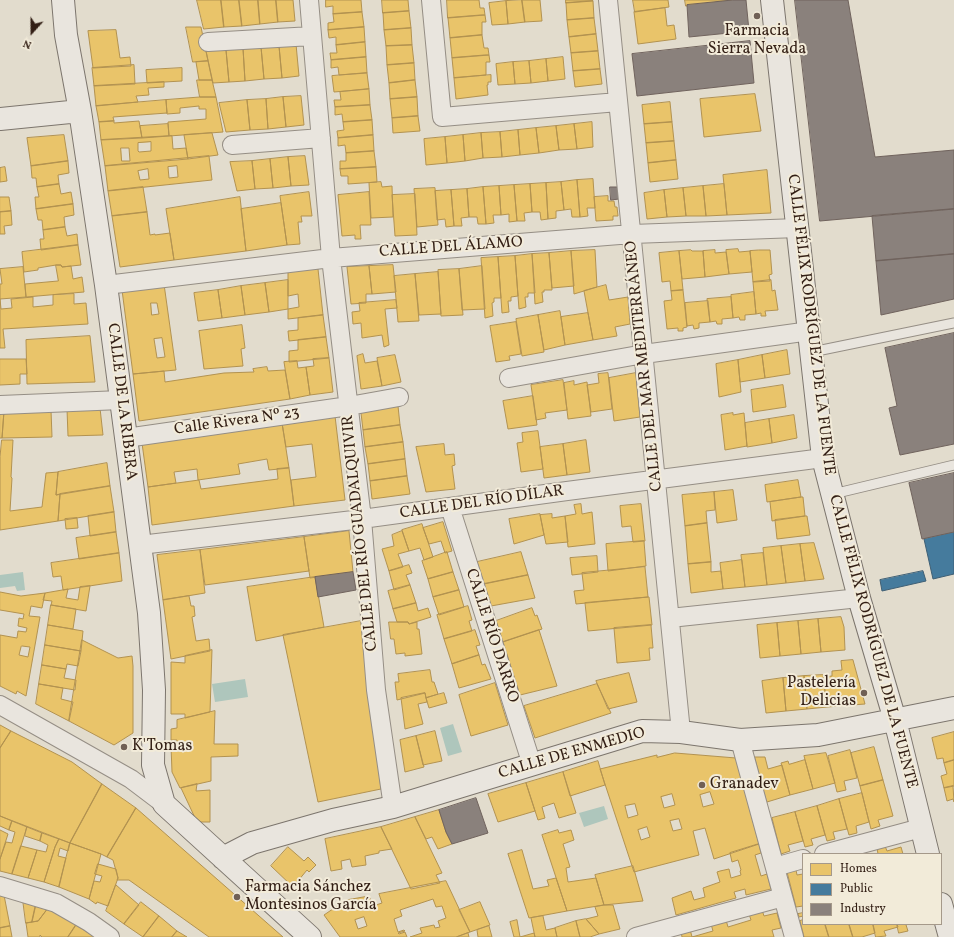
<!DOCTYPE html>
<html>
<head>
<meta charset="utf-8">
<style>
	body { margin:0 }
	#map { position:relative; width:954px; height:937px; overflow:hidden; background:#e2dccd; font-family:Vollkorn,serif }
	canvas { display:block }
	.legend { position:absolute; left:802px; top:853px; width:140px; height:72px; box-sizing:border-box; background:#f2ebd9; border:1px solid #a5998a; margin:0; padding:5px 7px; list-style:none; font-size:12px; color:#321e14 }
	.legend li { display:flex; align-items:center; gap:8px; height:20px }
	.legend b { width:20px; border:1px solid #a5998a }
	.north { position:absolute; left:12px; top:12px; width:40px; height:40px; -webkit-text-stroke:3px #f2ebd9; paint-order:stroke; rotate:201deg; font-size:11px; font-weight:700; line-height:16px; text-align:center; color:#321e14 }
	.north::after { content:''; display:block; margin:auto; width:14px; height:18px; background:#321e14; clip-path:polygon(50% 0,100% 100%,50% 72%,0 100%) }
</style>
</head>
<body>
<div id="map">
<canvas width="954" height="937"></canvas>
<ul class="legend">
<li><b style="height:11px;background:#e9c46a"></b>Homes</li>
<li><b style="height:11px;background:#457b9d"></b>Public</li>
<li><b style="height:11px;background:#8a817c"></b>Industry</li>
</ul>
<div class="north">N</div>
</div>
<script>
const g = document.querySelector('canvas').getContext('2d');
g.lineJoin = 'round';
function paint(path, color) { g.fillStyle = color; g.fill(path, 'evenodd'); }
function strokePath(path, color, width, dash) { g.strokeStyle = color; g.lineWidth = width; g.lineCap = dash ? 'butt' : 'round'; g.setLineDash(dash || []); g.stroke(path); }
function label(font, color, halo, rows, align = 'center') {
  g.font = font + ' Vollkorn,serif'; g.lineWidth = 4; g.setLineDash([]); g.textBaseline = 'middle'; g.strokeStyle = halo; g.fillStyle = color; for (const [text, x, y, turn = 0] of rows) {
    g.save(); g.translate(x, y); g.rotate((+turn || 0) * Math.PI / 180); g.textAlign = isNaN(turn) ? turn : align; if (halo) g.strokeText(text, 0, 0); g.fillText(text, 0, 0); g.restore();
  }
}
paint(new Path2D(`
	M23,572L25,590L17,591L15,586L0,588V575Z
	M245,679L248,697L215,702L212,684Z
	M453,724L462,752L448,756L440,728Z
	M604,806L608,819L584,827L579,813Z`), '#aec6bc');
const homes = new Path2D(`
	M197,0H221L224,27L204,29Z
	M221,0H239L242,26L224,27Z
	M239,0H258L260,24L242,26Z
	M258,0H276L278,22L260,24Z
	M276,0H293L295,21L278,22Z
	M326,0H361L362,12L333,14V6L326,7Z
	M382,0H408L409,11L383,13Z
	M447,0H479L480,8H484L485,15L448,18Z
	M522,0H540L542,21L525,22Z
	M522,0L525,22L508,24L506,1Z
	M566,0H592L593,1L566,3Z
	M633,0H668L669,7L635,12Z
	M685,0H733L686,6Z
	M506,1L508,24L492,25L489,3Z
	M593,1L594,18L567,20L566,3Z
	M665,8L667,26L674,25L676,39L638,44L634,12Z
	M409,11L411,28L384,30L383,13Z
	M362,12L364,27L328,30V23L334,22L333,14Z
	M481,15H485L486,22H482V35L450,38L448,18Z
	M594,18L596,34L569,37L567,20Z
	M186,27H201L208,61L193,62Z
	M364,27L365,42L336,45V37L329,38L328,30Z
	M411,28L412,45L386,46L384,30Z
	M116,30L120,58L130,57L131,66L93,68L88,31Z
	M596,34L598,51L571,53L569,37Z
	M482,35L484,48H488L489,55L452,58L450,38Z
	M365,42L366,57L331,60L330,53H337L336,45Z
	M296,44L299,76L282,78L279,46Z
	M412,45L414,63L387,65L386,46Z
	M279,46L282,78L264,79L261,47Z
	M261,47L264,79L245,81L243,48Z
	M243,48L245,81L229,82L226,50Z
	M226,50L229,82L213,83L206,51Z
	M598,51L600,69L573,71L571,53Z
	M485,55H489L490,62H486V75L454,78L452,58Z
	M366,57L367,73L339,75L338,67L331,68V60Z
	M563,57L565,79L548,81L546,59Z
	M546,59L548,81L531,83L529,61Z
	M208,61L212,80H199L196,62Z
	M529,61L531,83L515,84L513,62Z
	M513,62L515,84L498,85L496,64Z
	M414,63L415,80L389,83L387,65Z
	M134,65L135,84L94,86L92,68Z
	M182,68V81L147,83L146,70Z
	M600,69L602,84L575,87L573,71Z
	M367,73L369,89L334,92L332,76Z
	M491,75V82H488V85H487L488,95L456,99L454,78Z
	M197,80H212L216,97H200Z
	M415,80L417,97L390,99L389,83Z
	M164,82V87L148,88L149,95L136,96L138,102L96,106L94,86Z
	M369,89L370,105L335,107L334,100H341L340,92Z
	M755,94L761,131L704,137L700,99Z
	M301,96L304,125L286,127L283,97Z
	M200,97H216L223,132L169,136L168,122L206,119V109H199V106L180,108V113L167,114L166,100Z
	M283,97L286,127L268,129L266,99Z
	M417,97L418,116L392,118L390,99Z
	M266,99L268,129L250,130L247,100Z
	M166,100L167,113L113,117L114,121L99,122L96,106Z
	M247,100L250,130L226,132L219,103Z
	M670,102L672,122L644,124L642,105Z
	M370,105L372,120L343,122L342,114L335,115V107Z
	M418,116L420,131L393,133L392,118Z
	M372,120L373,135L338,138L337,131L344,130L343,122Z
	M114,121V123L139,121L142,138L101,140L99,122Z
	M592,122L593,147L577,149L574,124Z
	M672,122L674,141L646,143L644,124Z
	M168,124L169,136L142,138L140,126Z
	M574,124L577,149L559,150L556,126Z
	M556,126L559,150L539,153L536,128Z
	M536,128L539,153L520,155L518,130Z
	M518,130L520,155L502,157L500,132Z
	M500,132L502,157L483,158L481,133Z
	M212,133L218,155L188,159L184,135Z
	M481,133L483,158L465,161L463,135Z
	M64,135L68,161L31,166L27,138Z
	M373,135L374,151L346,153L345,145L338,146V138Z
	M463,135L465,161L447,163L445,137Z
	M172,136L173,149L186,148L188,159L105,166L101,140ZM151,142V151L139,152L138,151V143ZM121,148H129L130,161H122Z
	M445,137L447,163L426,165L424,139Z
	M674,141L676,160L648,163L646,143Z
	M374,151L376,167L340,169V161H346V153Z
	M209,156L212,180L108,191L105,166ZM177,166L178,177L169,178L168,167ZM148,169L149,179L140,180L138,171Z
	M305,156L309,185L291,186L288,157Z
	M288,157L291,186L273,188L270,159Z
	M270,159L273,188L255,189L252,161Z
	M676,160L678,179L650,182L648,163Z
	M68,161L69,173L58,175L59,184L37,187L36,178H32L31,166Z
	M252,161L255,189L237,191L230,162Z
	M5,167L7,181L0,182V168Z
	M376,167L377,182L348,184V176H341L340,169Z
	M767,170L771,213L727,215L723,175Z
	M593,179L595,208H587L588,216L580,217L577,180Z
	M577,180L580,217H572L571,209L564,210L561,182Z
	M381,182L382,187L392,186L393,217L371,218L369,183Z
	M561,182L564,210L556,211V218L548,219L546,183Z
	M546,183L548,219L541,220L540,212H532L530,184Z
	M59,184L61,194L71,192L73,204L36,209L35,197H39L37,187Z
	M530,184L532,212L524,213L525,221H517L514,185Z
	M724,184L727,215L706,216L703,186Z
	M514,185L517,221L509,222V214L501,215L499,186Z
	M499,186L501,215H493L494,223L486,224L483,187Z
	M703,186L706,216H686L683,188Z
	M143,187L147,212L112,216L108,191Z
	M483,187L486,224H478L477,217H469L467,189Z
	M435,188L438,225L417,227L414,189Z
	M683,188L686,216L667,217L664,190Z
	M467,189L469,217L461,218L462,226H454L451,190Z
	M451,190L454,226L446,227L445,219L437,220L435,191Z
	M664,190L667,217L647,219L644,193Z
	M309,192L312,216H301L302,222H298L300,244L287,245L280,196Z
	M369,192L371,225H360L361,239H355V235L342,236L338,195Z
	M415,194L417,235L395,236L392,195Z
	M608,196V201H614L615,207H617L618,216H613V220L596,221L594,197Z
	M0,197H9L11,211L0,212Z
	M240,197L246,251L174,260L166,209Z
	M281,203L287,245L246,251L241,209Z
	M73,204L74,215L64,217L65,227L43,230L42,220H38L36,209Z
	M11,211L12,225L4,226L5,234H0V212Z
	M147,212L150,235L155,234V235L170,233L174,260L120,267L112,216Z
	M65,227L67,236L77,234L78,245L41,250L40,239H44L43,230Z
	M78,245L81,265L62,267L61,265H56L38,268V270L24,272L22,252Z
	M738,249L739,252L750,251L752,272L729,274L726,250Z
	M595,250L597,287L574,294L571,251Z
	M691,250L692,251H703L705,277L682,279L679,251Z
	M715,250V253L726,252L729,274L705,277L703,251Z
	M759,250H770L772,274L769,275L770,281L753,282L750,251Z
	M571,251L574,286L552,288L549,253Z
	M679,251L683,290L671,291L670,281L662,282L659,253Z
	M549,253L552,290H544V292H542L543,302L535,304L532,254Z
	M532,254L535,293H528V297H525L526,307L519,309L515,256Z
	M515,256L518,296L511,297V301H508L509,312L502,313L498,257Z
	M498,257L501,298H494V302L492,303L493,316L485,318L481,258Z
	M56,265H61L62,267L71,266L73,279L82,277L84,292L26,297L25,284L58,281Z
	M393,265L396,292L372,294L369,266Z
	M369,266L372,294H366V303L351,304L347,267Z
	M482,266L485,309L462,310L459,269Z
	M23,267L26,297L0,299V284H2L0,269Z
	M318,269L323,315L288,319V309L299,307L298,294L288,296V272Z
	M459,269L463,315L441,316L438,270Z
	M438,272L441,314L419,315L415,274Z
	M415,274L419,321L398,322L394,276Z
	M288,280V309L269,312L265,283Z
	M771,280L772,291L775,290L778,310L765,311L766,316H761V313L756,314L753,282Z
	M265,283L269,312L245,315L241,286Z
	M164,284L176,370L133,374L122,290ZM151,303H157L159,314L152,315ZM162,338L165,357L157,358L154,339Z
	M606,285L609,300L628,297L630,324L615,327L617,336L593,340L584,291Z
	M241,286L245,315L222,318L218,290Z
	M218,290L222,318L198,321L194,293Z
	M683,290L687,327L683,328V331H678V328L667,329L664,301L672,300L671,291Z
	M754,292L756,314L745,315V320H740L739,317L733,318L731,295Z
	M74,294V304L86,303L88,324L3,329L5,348H0V299L1,309L12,308L11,299L33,297V307L53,305V295Z
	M731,297L733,318L722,319V324H717L716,321L710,322L707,299Z
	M396,300L397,308L385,309L389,345L384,347L382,335L362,338L361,323L353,324L352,312L360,311L359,303Z
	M708,301L710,322L699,323V328L694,329L693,325L687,326L685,303Z
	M560,311L565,345L544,350L538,315Z
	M588,313L593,340L565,345L561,317Z
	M323,315L326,337L289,341L288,331L298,330V318Z
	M538,315L544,352L522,356L516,319Z
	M516,322L521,354L509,356L510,360L496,362L490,326Z
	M242,325L245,348L241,349L243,366L204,369L199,331Z
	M90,336L95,382L27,384L26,340Z
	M326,337L329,358L289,362V351L298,350V340Z
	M787,350L790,374L765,378L762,355Z
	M363,354L365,363L377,361L382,386L361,389L357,356Z
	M395,355L401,382L382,386L377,358Z
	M762,355L765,378L740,382L738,360Z
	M329,358L333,392L310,395L306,367L314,366L313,359Z
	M0,359H26L27,374H20V384L0,385Z
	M738,360L741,392L719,397L716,364Z
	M297,361L298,368L306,367L310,395L290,399L284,362Z
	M267,367L268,371L285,370L290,399L139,421L133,374L164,371L165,382L224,373L254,372L253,369Z
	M608,373L612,409L591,412L587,385L599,383L598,374Z
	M636,373L640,417L614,421L609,378Z
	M563,380L567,410L545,413L546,418L536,420L531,385Z
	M574,381V385L587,382L591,416L568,419L564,383Z
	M783,385L786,407L753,412L751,390Z
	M533,396L537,425L508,429L503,401Z
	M398,406L400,425L363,430L361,413Z
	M100,408L103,435L68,436L67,409Z
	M51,410L52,437L2,438L4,411Z
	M0,411H4L2,438H0Z
	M733,413V415L744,413L747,446L725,450L721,415Z
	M794,415L797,438L772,443L769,419Z
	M335,416L345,500L294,506L291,480L316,477L312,444L286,447L282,423Z
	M769,419L772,443L747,447L745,423Z
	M282,423L289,468L269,470L267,459L238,464L240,474L198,480L197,469L174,472L176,483L148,487L142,443Z
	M400,425L403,442L365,447L363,430Z
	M538,431L543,469L521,472L517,443L523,442L522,433Z
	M2,440H13L11,477L12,478L10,511L42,507L46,473L58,472L56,495L60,494L58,521L0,530V457Z
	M586,440L590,472L567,475L563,444Z
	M403,442L405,459L368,464L365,447Z
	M444,444L445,455L454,454L455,465L452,466L455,489L426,492L416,447Z
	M563,444L567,475L544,478L540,447Z
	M405,459L407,476L370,481L368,464Z
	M107,463L110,486L56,495L58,472Z
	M289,468L294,506L152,525L148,487L199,480L201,489L278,479L277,469Z
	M407,476L410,494L372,499L370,481Z
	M798,480L801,497L767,502L765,485Z
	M110,486L114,512L58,521L60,494Z
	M733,490L737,520L717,523L714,492Z
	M714,492L715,510L706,511L707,523L685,526L682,495Z
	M801,497H803L805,516L772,521L770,502Z
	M581,504L582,514L592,512L595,544L568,547L565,516L576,514L574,505Z
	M641,504L645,541L633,542L631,526L622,527L620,506Z
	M114,512L116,532L90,536L88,516Z
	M540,514L544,535L514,544L509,519Z
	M552,514V518L565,516L568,542L546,544L540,515Z
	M805,516H807L810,535L777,539L775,520Z
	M77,518L78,528L66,529L65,519Z
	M443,522L452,551L445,553L441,541L429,544L423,528Z
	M707,523L711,562L688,564L685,526Z
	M422,524L433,557L424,560L420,548L409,551L402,530Z
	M349,531L353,572L310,578L304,537Z
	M402,531L409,551L398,554L403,567L389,571L382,549L394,546L392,535Z
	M116,532L119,553L79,559L76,538Z
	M304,537L309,571L205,585L200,550Z
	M644,541L646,566L608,571L606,544Z
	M814,543L824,579L805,581L800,544Z
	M800,544L805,581L786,583L781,546Z
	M781,546L786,583L767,585L763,548Z
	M200,550L205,593L163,600L157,555Z
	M447,552L453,572L428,579L422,561Z
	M521,552L528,575L484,584L477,562Z
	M119,553L122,581L63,590L61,576L53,577L51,563Z
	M763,553L767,585L745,587L741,555Z
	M597,556L598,572L572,575L570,558Z
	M742,560L745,587L723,589L720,563Z
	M711,562V572L721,571L723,589L691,593L688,564Z
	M409,565L412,573L406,575L410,585L394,590L389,571Z
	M645,567L648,597L576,604L574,591L584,590L582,573Z
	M453,572L459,590L433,597L428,579Z
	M528,575L535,598L491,606L484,584Z
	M315,577L324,627L256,641L247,587Z
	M410,585L416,603L393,609L388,591Z
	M90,586L86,611L51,605L52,601L43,600L45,593L68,589L66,598L78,600L80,587Z
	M459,590L464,607L439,615L433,597Z
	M0,592L21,596L45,593L42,608L31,606L29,616L40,617L26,696L17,691L16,694L0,686V635L17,638L18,631L26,632L27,628L18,626L19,618L23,619L24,614L0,610ZM22,646L30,647L28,657L19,655L21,647Z
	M189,596L191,606H194L195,616L192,617L196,641L209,639L210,651L171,659L163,600Z
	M648,597H649L652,625L588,631L585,603Z
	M416,603L418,611L428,608L431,617L409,624L408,622H397L393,609Z
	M51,605L76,609L73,629L48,625Z
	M468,606L472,620L469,621L472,631L444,639L437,615Z
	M532,608L535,616L537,615L542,629L503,642L496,621Z
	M841,617L844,627L845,650L821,652L818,619Z
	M818,619L821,652L801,654L798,621Z
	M361,621L381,789L318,802L283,635Z
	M798,621L801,654L780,656L777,623Z
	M389,622H408L409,624L417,622V629H419L422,654L405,656V653L396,654L394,639H391Z
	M777,623L780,656L760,658L757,625Z
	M48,625L83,631L81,651L45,645Z
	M651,625L653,648H649L650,660L617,663L614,628Z
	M475,630L480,645L476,646L479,655L452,664L444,639Z
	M539,630L557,686L520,695L503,642Z
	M82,640L118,658L132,656L133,666V733L114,745L69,721Z
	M45,645L81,651L78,666L67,664L66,669L42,665Z
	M212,650L210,712L185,718V714H171V662L185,663V656Z
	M479,655L482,665L485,664L491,679L459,688L452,664Z
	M853,660L865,704L827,707L823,677L832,676V671L842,670L841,661Z
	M42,665L66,669L64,678L76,680L75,690L39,684Z
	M430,670L432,682H434L438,694L426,698L425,693L397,700L395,682H399L398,674Z
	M629,673L637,702L608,709L596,681Z
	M823,675L827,707L807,709L804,676Z
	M804,676L807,709L786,711L783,678Z
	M783,678L786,711L766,713L762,681Z
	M495,683L508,725L471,736L459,695Z
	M39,684L63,688L61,699L73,702L69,721L36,704Z
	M597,684L611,713L535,738L524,706Z
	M425,693L427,702L418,704L423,724L405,729L401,698Z
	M444,693L447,703L429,708L426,698Z
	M215,711L214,744H238V756L211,757V781L180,788L172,772L171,746H177V740H171V729L177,728V720Z
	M0,725L11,731L0,748Z
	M11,731L72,762L102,784L70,843L0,816V748Z
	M435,731L442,761L423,765L416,736Z
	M954,732V760L944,763L943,758L937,759L932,738Z
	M416,736L424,767L405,772L400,740Z
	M874,747L883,780L860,786L851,753Z
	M850,750L857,778L844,781L846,790L837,792L828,756Z
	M675,753L736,758L759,844L714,859L705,828L693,831L699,855L634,872L600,769L657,755V757ZM710,792L714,804L703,807L700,795ZM672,794L675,805L664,808L661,797ZM635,804L638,815L628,818L625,806ZM679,819L682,829L673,831L670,821ZM647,827L650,837L641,840L638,830Z
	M826,753L835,783L813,789L804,756Z
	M755,757H765L768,769L782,765L790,795L767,802Z
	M805,760L813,789L790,795L781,763L788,761L789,764Z
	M954,760V786L944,788L941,776L947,774L944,763Z
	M598,761L605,785L570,796L563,772Z
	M563,772L576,813L559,818L554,803L542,807L545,818L538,820L526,783Z
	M883,780L893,816L878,820L880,826L871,829L860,786Z
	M526,783L535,811L498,822L488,794Z
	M102,784L136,808L107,857L101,854L70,843Z
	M197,784L196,791L210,790V822H197L181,788Z
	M953,786L954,802L953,799L947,801L944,788Z
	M862,793L869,822L856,826L857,833L849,835L839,799Z
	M839,799L847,829L833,832L835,839L827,841L817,806Z
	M817,806L825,835L811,839L813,845L805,847L795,812Z
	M136,808L283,937H209L129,880H117L118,878L113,860L107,857Z
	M439,810L446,832L452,844L438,849L432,837L426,839L415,817Z
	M795,812L803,841L788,845L790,851L781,854L772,818Z
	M0,816L12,821L9,830L0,826Z
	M415,817L442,873L436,875L440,883L411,889L381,827Z
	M12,821L27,827L12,874L0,871V859L6,842L12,843L15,832L9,830Z
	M27,827L42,833L40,841L25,836Z
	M381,827L392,849L379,851V853L365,856L366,865L352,867L350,859L341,861L342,869L331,871L325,839Z
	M0,830L8,834L0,859Z
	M558,830L559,833L571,830L574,840L563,844L570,867L566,868L568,882L596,878L604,905L567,911L542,835Z
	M42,833L59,839L55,847L44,882L28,878L37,850L46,852L48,845L40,841Z
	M59,839L70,843L68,851L60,848L58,856L66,858L59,887L44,882L55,847Z
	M70,843L101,854L89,899L59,887Z
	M759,844L761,853L755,855L761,876L767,874L771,889L746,895L745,889L734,892L736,898L676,915L672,898L691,891L694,900L705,897L703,888L720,882L717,872L720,871L729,869L731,878L741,875L740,871L741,870L738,860L732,862L730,853Z
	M21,846L37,850L28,878L12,874Z
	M885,846L887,851L901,847L903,854H878L877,848Z
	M288,847L304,861L308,857L316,865L309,872L307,870L293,887L271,866Z
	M522,850L533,889L549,886L547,880L556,878L567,911L529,918L508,854Z
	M98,864L116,869L118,878L108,906L97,902L96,904L89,899L94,881L100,882L102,876L95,874Z
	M633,866L643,901L604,905L595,875Z
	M796,870L797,875L803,874V906L796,907L787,872Z
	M446,881L470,932L456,937H410L422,933L420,928L434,925L435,928L440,927L438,921L446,918L442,906L436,907L433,899L400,910L402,916L394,919L398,932L404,930L405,931L398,933L399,934L405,932L407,937H340L324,915L346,900L369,896L373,906L382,903L379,894ZM364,917L367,926L358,929L355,920Z
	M116,885L139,905L124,924L106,911Z
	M0,894L4,895L10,926L0,928Z
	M23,900L36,904L32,922L26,923Z
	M141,902L159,916L143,937L124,924Z
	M480,902L490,925L470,932L459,910Z
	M36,904L49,907L38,921L32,922Z
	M604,905H613L620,929L599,934L586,919L598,916L595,907Z
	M49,907L76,925L68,937H42L40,935V937H28L26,923L38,921Z
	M762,910L764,916L777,913L781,928L772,930L774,937H682L681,932L690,929L692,937L713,931L711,924L726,920L728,927L751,920L749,914Z
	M803,913V916L799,917L798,914Z
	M159,916L177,931L172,937H143Z
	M543,916L546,930L555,928L557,937H535L531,918Z
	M586,919L599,934L590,937H580L576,921Z
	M517,920L520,937L534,933L535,937H514L510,922Z
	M803,920V924H825L829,937H804L800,921Z
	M576,921L580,937H557L555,928Z
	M825,924H849L853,937H829Z
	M849,924H873L875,933L862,937H853Z
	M873,924H897L898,927L884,931L886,936L876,937Z
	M897,924H909L906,925L908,931L899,933Z
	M76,925L95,937H68Z
	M10,926L12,937H0V928Z
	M489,926L492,937H478L477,930Z
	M177,931L187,937H172Z
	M468,933L469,937H457Z`);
paint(homes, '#e9c46a');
strokePath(homes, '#b29250', 1);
const public = new Path2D(`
	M954,532V574L933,579L924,539Z
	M923,571L926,581L882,591L880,580Z`);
paint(public, '#457b9d');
strokePath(public, '#3f5f74', 1);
const industry = new Path2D(`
	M733,0H746L749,31L689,37L687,5Z
	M795,0H848L875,157L954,150V209L820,221Z
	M750,41L754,83L637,96L632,54Z
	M610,187H618L619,199L611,200Z
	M954,209V254L876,261L872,216Z
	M954,254V299L881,315L876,261Z
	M954,333V444L900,455L889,408L897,406L885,348Z
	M954,473V532L922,539L909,483Z
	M353,572L356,590L318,597L315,577Z
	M476,798L488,833L452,844L446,832L439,810Z`);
paint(industry, '#8a817c');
strokePath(industry, '#70635d', 1);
const lane = new Path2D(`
	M812,352L954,323
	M833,494L954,465`);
const street = new Path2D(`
	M309,0L331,258L362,519L376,690L393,807
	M431,0L442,117L618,102
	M608,0L681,732
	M208,42L312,36
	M232,145L321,138
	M106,285L331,258L632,234L798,228
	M509,378L644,354L810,331
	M0,405L121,400
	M126,438L349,406L399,397
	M450,507L532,765
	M140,545L362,519L567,491L823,458
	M670,618L859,598
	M0,705L131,779L164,804
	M740,740L794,937
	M824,854L921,828
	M775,867L803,859
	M0,886L56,903L89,922L110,937
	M636,937L783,897`);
const secondary = new Path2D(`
	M63,0L66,35L80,111L106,285L149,613L154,690L153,765L164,804L310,937
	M772,0L823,458L859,598L895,720L928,854
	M0,119L80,111
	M223,858L252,843L333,820L393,807L642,731L681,732L740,740L818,735L954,708
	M941,904L950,937`);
strokePath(lane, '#958e85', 11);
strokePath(street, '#958e85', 20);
strokePath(secondary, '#7c756d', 24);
strokePath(lane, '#e9e5de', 9);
strokePath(street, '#e9e5de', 18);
strokePath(secondary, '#e9e5de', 22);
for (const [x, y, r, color] of [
	[757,16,4,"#706055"],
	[864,693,4,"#706055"],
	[124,747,4,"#706055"],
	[702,785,4,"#706055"],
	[237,897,4,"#706055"]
]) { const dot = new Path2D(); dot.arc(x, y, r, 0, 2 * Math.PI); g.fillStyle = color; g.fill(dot); strokePath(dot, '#f2ebd9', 1.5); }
label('16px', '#321e14', '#f2ebd9', [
	["Farmacia",757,32,"center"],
	["Sierra Nevada",757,50,"center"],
	["Pastelería",856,684,"right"],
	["Delicias",856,702,"right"],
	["K'Tomas",132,747],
	["Granadev",710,785],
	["Farmacia Sánchez",245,888],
	["Montesinos García",245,906]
], 'left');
label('16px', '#321e14', '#f2ebd9', [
	["CALLE DEL ÁLAMO",451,248,-4],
	["CALLE FÉLIX RODRÍGUEZ DE LA FUENTE",810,325,83],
	["CALLE DEL MAR MEDITERRÁNEO",645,366,-96],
	["CALLE DE LA RIBERA",121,402,83],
	["Calle Rivera Nº 23",237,422,-8],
	["CALLE DEL RÍO DÍLAR",482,503,-8],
	["CALLE DEL RÍO GUADALQUIVIR",361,533,-96],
	["CALLE RÍO DARRO",491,636,72],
	["CALLE FÉLIX RODRÍGUEZ DE LA FUENTE",872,642,75],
	["CALLE DE ENMEDIO",572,754,-16]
]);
</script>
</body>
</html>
